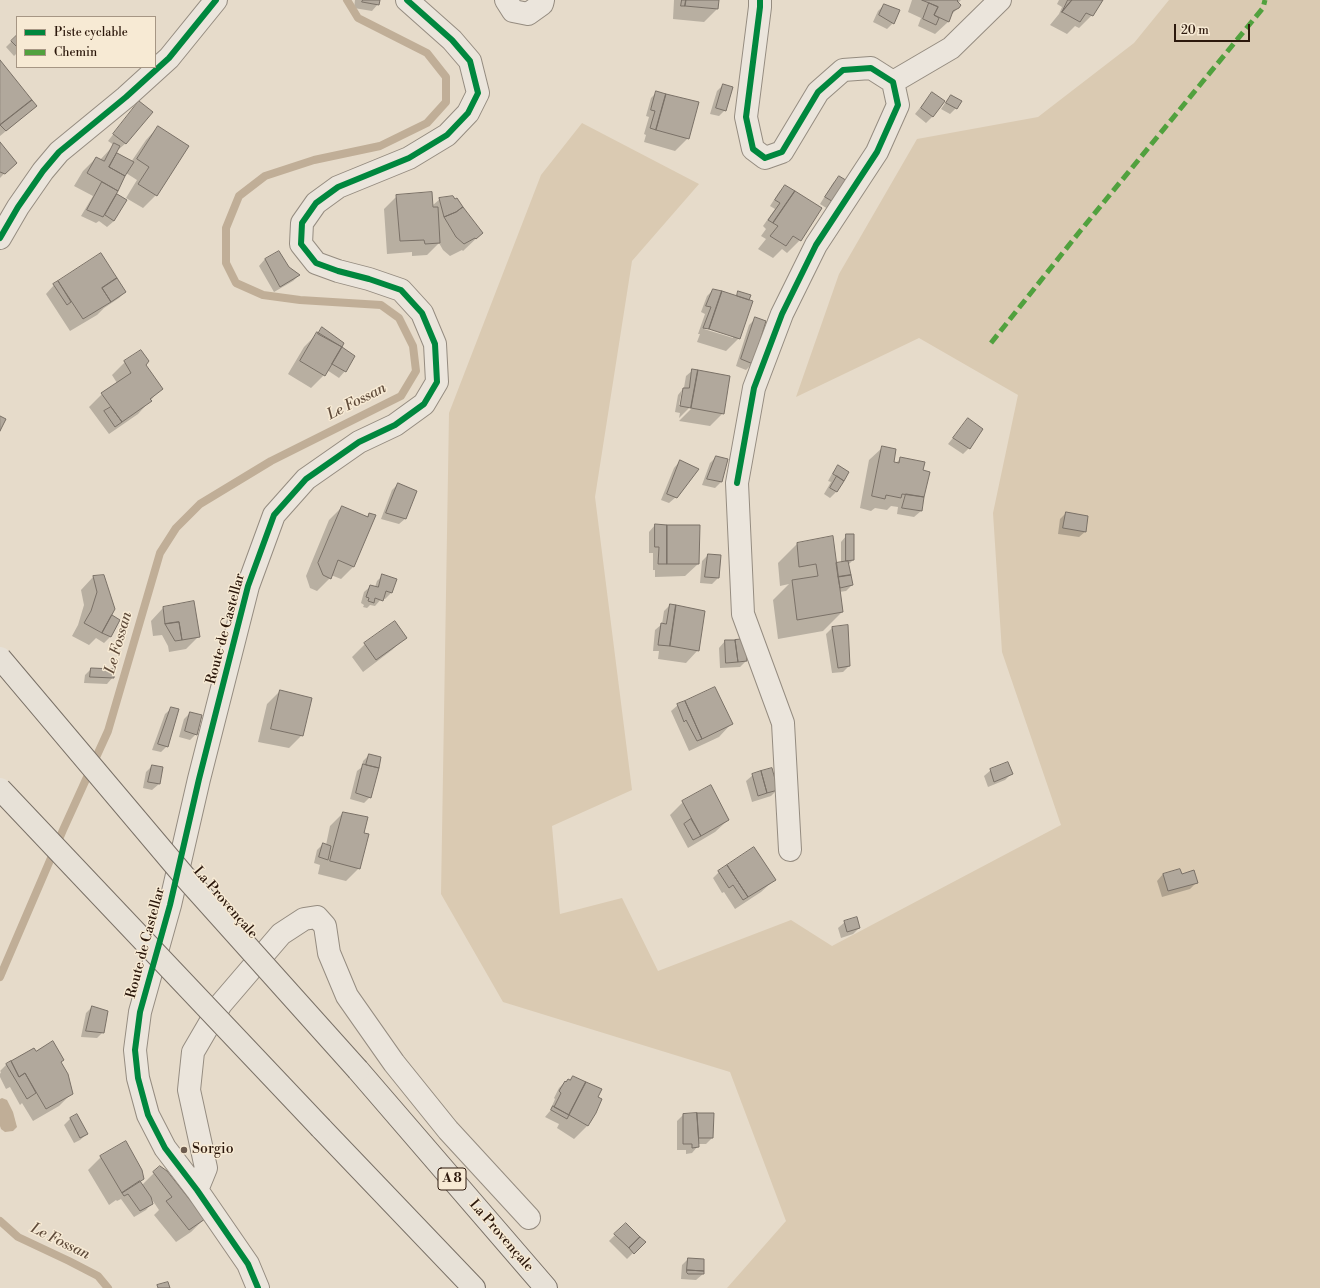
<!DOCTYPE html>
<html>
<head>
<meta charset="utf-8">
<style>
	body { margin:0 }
	#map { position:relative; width:1320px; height:1288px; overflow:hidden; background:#e6dbca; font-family:"Libre Bodoni",serif }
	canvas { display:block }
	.legend { position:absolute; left:16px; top:16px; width:140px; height:52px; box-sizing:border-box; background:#f7ead4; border:1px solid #a69684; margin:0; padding:5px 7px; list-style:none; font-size:12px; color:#2c180c }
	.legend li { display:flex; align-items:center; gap:8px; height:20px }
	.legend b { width:20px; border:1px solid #a69684 }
	.scale { position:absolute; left:1174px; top:24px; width:76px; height:18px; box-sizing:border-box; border:2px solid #2c180c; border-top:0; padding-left:5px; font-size:12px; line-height:14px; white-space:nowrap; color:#2c180c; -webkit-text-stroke:3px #f7ead4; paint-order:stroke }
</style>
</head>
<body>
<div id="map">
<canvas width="1320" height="1288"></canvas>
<ul class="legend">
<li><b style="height:5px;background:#00873e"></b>Piste cyclable</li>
<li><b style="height:5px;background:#51a13e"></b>Chemin</li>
</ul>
<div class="scale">20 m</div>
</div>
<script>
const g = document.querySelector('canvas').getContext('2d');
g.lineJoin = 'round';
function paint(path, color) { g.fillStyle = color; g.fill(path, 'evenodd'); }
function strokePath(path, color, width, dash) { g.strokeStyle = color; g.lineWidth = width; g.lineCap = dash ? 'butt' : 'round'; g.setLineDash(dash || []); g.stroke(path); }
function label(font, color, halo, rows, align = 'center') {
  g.font = font + ' "Libre Bodoni",serif'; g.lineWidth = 3; g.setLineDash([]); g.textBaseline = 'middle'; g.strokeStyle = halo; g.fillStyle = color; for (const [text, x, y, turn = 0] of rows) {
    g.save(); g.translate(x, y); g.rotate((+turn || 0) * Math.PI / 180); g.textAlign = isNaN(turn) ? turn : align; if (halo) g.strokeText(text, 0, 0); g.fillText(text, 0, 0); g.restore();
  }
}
paint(new Path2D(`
	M1169,0H1320V1288H727L786,1221L730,1072L503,1002L441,894L449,413L541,175L582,123L699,184L632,261L595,497L632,790L552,826L560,914L622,898L658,971L791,920L832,946L1061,825L1002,652L993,513L1018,395L919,338L796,397L839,274L917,139L1038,117L1134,43Z`), '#dacab2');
paint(new Path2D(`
	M2,1098L7,1100L13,1112L17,1127L13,1131L5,1132L1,1129L0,1126V1099Z`), '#c0ae97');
paint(new Path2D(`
	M355,0H379L378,4L372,11L354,8Z
	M674,0H718L717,9L704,22L673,19Z
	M912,0H961L958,3L960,6L951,15L948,22L935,34L918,26L921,18L908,12Z
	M1059,0H1102L1092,15L1079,28L1075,26L1067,34L1050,25L1059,14L1062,7L1057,4Z
	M884,5L893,23L887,29L873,22L878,11Z
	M17,36V53L14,56L6,47Z
	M0,61L29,112L0,136Z
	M723,85L725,110L719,116L710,114L717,91Z
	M657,92L688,138L675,151L644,142L646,135L644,134L649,117L646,116L651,98Z
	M932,93V117L926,123L915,114Z
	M951,96L956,108L950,114L941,109L945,103Z
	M133,109L126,143L119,149H118L115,154L131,162L146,140L158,127L156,195L143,208L126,198L137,180L126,173L115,194L125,200L114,221L107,227L99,221L96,223L81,216L93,196L74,186L83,171L96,158L100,160L114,145L108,141Z
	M0,143L15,162L0,178Z
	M839,177L847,182L828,209L820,204L833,183Z
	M785,186L800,240L787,253L782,249L773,258L758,249L766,239L761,236L766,229L763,226L775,209L770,206L779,192Z
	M397,196L432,209L434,208L433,205L440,199L482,233L463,251L462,250L450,256L443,250L439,243L427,255L412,256V252L387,254L384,209Z
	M101,255L125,292L119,298L104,308L97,315L70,331L46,294L54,285Z
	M265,259L289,268L299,275L293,281L274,292L259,266Z
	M713,290L735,296L739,293V338L726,351L697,342L700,334H698L705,314L701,312L707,296ZM705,327L733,335V338L704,329Z
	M755,319L752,364L746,370L736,366L749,325Z
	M322,329L340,348L354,356L345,371L339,378L327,370L324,375L311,388L288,374L304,347Z
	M141,351L145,365L161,389L138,414L109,434L89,407L102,394L117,383L112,375L125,362Z
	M693,370L723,413L710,426L679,421L695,405L693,404L679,418L680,413L675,412L678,395L682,390L679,405H681L686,376Z
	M968,419L969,448L963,454L948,444Z
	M882,448L892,463H896L901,458L921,511L914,517L897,514L898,507L891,506L887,510L875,508L871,511L860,508L869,460Z
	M716,457L727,459L721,482L715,488L702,485L710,463Z
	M680,461L676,497L669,503L661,500L674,468Z
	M839,466L836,492L830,498L824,494L831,482L828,481L833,472Z
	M398,484L406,518L399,524L381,519L392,490Z
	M342,507L366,517L370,514L354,566L341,579L331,575L330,578L317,591L310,588L306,576L329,520Z
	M1066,513L1086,531L1079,537L1058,534L1060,519Z
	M655,525L698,564L685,576L655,577V570H653V553H649V532Z
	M847,535L853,560L848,565L852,585L846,591L839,592L842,612L823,631L778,639L773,600L789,584L780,586L778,563L797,544L835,564L841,563V542Z
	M708,555L718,578L712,584L700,583L702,561Z
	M383,575L395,579L391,593L385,599L382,598L375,606L370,605L367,608L363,607L364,605L361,603L364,592L371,586L375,587L377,581Z
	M93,577L110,616L119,620L110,637L104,643L96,638L89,645L72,636L78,625L84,605L81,590Z
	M670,605L698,650L686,663L658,659L659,651H653L655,630L662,624L664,611Z
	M163,608L199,636L186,649L169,652L168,646L162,635L153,636L151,621Z
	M394,623L405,638L392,650L363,672L352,657L365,644Z
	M847,626L849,666L843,672L832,673L826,634L832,628Z
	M725,641L746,661L740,667L720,668L719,648Z
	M91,669L113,677L107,684L84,683L85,675Z
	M280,691L302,735L289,748L258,742L267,704Z
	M678,705L731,724L719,737L689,751L671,711Z
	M172,708L167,746L161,752L152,750L165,714Z
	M190,713L196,734L190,740L179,737L184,719Z
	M369,755L370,797L364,803L350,799L357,771L362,767L363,761Z
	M152,766L162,768L159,784L152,790L143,788L146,772Z
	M991,770L1011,774L1005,780L988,787L984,776Z
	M753,775L777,790L771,796L752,802L746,781Z
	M683,802L728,820L715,832L688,848L670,815Z
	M343,813L359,868L346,881L318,874L320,865L314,863L317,850L323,844L326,845L330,826Z
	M719,872L774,880L761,892L735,909L724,892L722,893L713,878Z
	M1163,874L1181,876L1196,883L1190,889L1162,897L1157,881Z
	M845,922L859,928L853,934L841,938L838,928Z
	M92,1007L103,1032L97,1038L81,1037L86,1013Z
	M36,1052L72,1093L59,1106L33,1121L22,1103L20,1105L10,1087L6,1089L0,1077V1074L1,1072L0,1071L6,1065Z
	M565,1082L597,1098L595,1112L587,1126L574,1139L557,1128L559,1124L545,1117L550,1111L555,1099L554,1098L559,1088Z
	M713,1114L712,1138L706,1144H698V1146L692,1153L686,1154V1150H677V1121L683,1115Z
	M77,1116L87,1134L80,1140L74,1143L64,1125L70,1119Z
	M101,1157L140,1182L142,1185L154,1173L204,1219L191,1232L176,1242L154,1215L159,1210L151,1198L152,1203L146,1210L134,1217L121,1199L117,1201L116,1200L109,1205L88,1170Z
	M626,1224L644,1242L627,1259L609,1241Z
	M688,1259L703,1274L696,1280L681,1279L682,1265Z`), '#0003');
strokePath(new Path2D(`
	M0,977L63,830L108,731L160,553L176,528L200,504L271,461L401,396L416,371L413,346L399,318L381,305L300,300L263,295L236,283L226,263V228L239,196L265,176L314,160L380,146L427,123L446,102V77L427,53L358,18L347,0
	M0,1221L18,1237L69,1261L98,1276L108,1288`), '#c0ae97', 8);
const building = new Path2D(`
	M363,0H380L379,5L362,2Z
	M682,0H686L685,6H681Z
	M686,0H719L718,9L685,6Z
	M922,0H958L957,1L961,5L959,8L953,11L949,22L934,15L938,7Z
	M1068,0H1072L1062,12Z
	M1072,0H1103L1093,16L1086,13L1080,22L1062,12Z
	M929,3L938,7L934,15L939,18L936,25L923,19Z
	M884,4L900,10L894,24L879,15Z
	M17,35V47L11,41Z
	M0,60L32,100L0,125Z
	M723,84L733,87L726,111L716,108Z
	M656,91L666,94L656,130L650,128L655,111L651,110Z
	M932,92L945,101L933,117L921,108Z
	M666,94L699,102L689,139L656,130Z
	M951,95L962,101L957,109L946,103Z
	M32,100L37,106L6,131L0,125Z
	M139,101L153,112L126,144L113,134Z
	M158,126L189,146L157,196L138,184L149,167L137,159Z
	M0,142L17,163L5,174L0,172Z
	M114,143L120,146L109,167L125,176L118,191L87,173L96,157L104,161Z
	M117,153L134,162L125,176L109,167Z
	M839,176L849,182L835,203L825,197Z
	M102,182L118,191L103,217L87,210Z
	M785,185L795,191L773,223L768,220L780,203L775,200Z
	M795,191L822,208L801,241L793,236L786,246L770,236L778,226L773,223Z
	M432,192L433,207H438L440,243L425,244L424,240L400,241L396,195Z
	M117,194L127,200L114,221L105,215Z
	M453,196L455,199L457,198L463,207L456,212L444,217L439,198Z
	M463,207L483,233L476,239L475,238L464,244L456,237L444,217L456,212Z
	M279,251L289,267L300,275L280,287L265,259Z
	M101,253L117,278L102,288L111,302L83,319L58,281Z
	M117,278L126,292L111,302L102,288Z
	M58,281L71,302L67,305L53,284Z
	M713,289L722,291L709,329L703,328L711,307L706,306Z
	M722,291L753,301L740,339L709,329Z
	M738,291L751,295L749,300L737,296Z
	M755,317L766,321L753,364L741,359Z
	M322,327L344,343L342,347L318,334Z
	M317,332L342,347L325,376L300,361Z
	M342,347L355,356L346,372L332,364Z
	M141,350L149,361L146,365L163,389L150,399L152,401L122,422L101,393L131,373L124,361Z
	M692,369L698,370L691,408L680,406L683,388H689Z
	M698,370L730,376L724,414L691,408Z
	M111,407L122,422L115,427L104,411Z
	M0,416L6,419L0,431Z
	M968,418L983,429L970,449L953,438Z
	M882,446L896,449L894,462L899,463L900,457L925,462L923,470L930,472L924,497L902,494L901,498L886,495L885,499L872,496Z
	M716,456L728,459L722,482L707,479Z
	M680,460L699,469L677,498L667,494Z
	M838,465L849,472L844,481L833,474Z
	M837,476L844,481L837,492L830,488Z
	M398,483L417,491L406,519L386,513Z
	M906,494L924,497L922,511L902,508Z
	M342,506L368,517L369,513L376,515L354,567L338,560L331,579L323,575L318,563Z
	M1066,512L1088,516L1086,532L1063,528Z
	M655,524L667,525V564H658L659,547H655Z
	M667,525H700L699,564H667Z
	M846,534H854V560L846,561Z
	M833,536L843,612L797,620L792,580L818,576L816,564L799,567L797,543Z
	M708,554L721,555L719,578L705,577Z
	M848,561L851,575L838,577L836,563Z
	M382,574L397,579L392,593L386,591L383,601L375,598L374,603L368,601L369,598L366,597L370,585L378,587Z
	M104,575L115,609L102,633L84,623L91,611L97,592L93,576Z
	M851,575L853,585L840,588L838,577Z
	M194,601L200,637L182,640L179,622L165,624L163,607Z
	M670,604L676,605L670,646L658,645L661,623L666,624Z
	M676,605L705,611L699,651L670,646Z
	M112,615L120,620L111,637L102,633Z
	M395,621L407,638L376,660L364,643Z
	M179,622L182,640L175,641L165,624Z
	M848,625L850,666L838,668L832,627Z
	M745,639L747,661L738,662L735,640Z
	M725,640H735L738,662L726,663Z
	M91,668L114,669V678L90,677Z
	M715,687L733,724L702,739L685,701Z
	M280,690L312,698L303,736L271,729Z
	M685,701L702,739L697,741L686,720L684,722L677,704Z
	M171,707L179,709L168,747L158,744Z
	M190,712L202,715L197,735L185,731Z
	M369,754L381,757L379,768L366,765Z
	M1008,762L1013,774L994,782L990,769Z
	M363,764L379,768L371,798L356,793Z
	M152,765L163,767L160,784L148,782Z
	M772,768L778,790L767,793L761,771Z
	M761,771L767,793L758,796L752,774Z
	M711,785L729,820L701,836L682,801Z
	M343,812L368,817L364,833L369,834L360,869L330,861Z
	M691,819L701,836L693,840L684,824Z
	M323,843L331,846L328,860L319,857Z
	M754,847L776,880L748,897L727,865Z
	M727,865L748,897L743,900L733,885L729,888L718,871Z
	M1180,869L1182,874L1194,870L1198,883L1168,891L1163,874Z
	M857,917L860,928L847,932L844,921Z
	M92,1006L108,1011L104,1033L86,1031Z
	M53,1041L64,1060L61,1062L68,1074L73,1094L46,1109L25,1073L19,1077L11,1061L34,1048L36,1051Z
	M11,1061L19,1077L25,1073L36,1093L27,1099L6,1064Z
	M573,1076L586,1082L569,1115L554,1107L561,1093L559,1091L565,1081L566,1082L568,1079L570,1080Z
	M586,1082L602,1089L598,1097L602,1099L596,1113L588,1126L569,1115Z
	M553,1106L569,1115L567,1119L551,1110Z
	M697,1113H714L713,1138H699Z
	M697,1113L699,1147L692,1148V1144H683V1114Z
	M77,1114L88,1134L80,1138L70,1118Z
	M126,1141L142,1170L144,1179L122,1193L100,1156Z
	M160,1166L167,1171L205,1219L189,1230L166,1201L172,1197L153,1172Z
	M140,1181L151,1197L153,1204L140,1211L128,1194L124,1196L122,1193Z
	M626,1223L640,1237L629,1248L614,1234Z
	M640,1237L646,1242L634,1254L629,1248Z
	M688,1258L704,1259V1271L687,1270Z
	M687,1270L704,1271V1274H688L687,1273Z
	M168,1282L170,1288H158L157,1285Z`);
paint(building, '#b1a89c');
strokePath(building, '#7a7167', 1);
const minor = new Path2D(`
	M506,0L513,11L528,14L542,4L543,0
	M760,0V7L746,117L753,149L765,158L782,152L818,92L843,70L871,68L893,82L898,105L877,152L816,245L782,314L754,388L737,483L743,614L783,723L790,850
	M893,82L951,48L1000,0
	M0,238L18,207L43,171L59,152L126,97L169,58L216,0
	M197,1190L206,1168L189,1090L193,1052L221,1004L281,934L304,919L317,917L325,926L329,953L347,996L394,1063L448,1130L529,1218
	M258,1288L248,1264L197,1190L165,1148L148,1115L138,1078L135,1050L140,1012L170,905L199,779L248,586L274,515L306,479L359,442L395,425L424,404L437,382L435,344L422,313L401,290L369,279L338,271L316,263L301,244L302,223L316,203L338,187L409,158L447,135L468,113L478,93L470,61L452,40L407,0`);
const highway = new Path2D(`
	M358,1070L546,1288
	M321,1128L474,1288`);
strokePath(minor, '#958c80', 24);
strokePath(highway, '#7a7167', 24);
strokePath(minor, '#ebe5dc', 22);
strokePath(highway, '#e7e1d7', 22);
const highwayBridge = new Path2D(`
	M0,658L185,877L358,1070
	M0,789L321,1128`);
strokePath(highwayBridge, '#7a7167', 24, []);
strokePath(highwayBridge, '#e7e1d7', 22);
strokePath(new Path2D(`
	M991,343L1081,230L1263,8L1265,0`), '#51a13e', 5, [10, 5]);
strokePath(new Path2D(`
	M0,238L18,207L43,171L59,152L126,97L169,58L216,0
	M737,483L754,388L782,314L816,245L877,152L898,105L893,82L871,68L843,70L818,92L782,152L765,158L753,149L746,117L760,7V0
	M258,1288L248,1264L197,1190L165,1148L148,1115L138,1078L135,1050L140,1012L170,905L199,779L248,586L274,515L306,479L359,442L395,425L424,404L437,382L435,344L422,313L401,290L369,279L338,271L316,263L301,244L302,223L316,203L338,187L409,158L447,135L468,113L478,93L470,61L452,40L407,0`), '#00873e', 6);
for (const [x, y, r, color] of [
	[184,1150,4,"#6d5c4e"]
]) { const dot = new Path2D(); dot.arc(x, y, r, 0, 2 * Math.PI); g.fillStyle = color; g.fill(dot); strokePath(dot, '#f7ead4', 1.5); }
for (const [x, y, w] of [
	[452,1179,28]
]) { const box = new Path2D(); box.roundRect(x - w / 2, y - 11, w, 22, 3); g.fillStyle = '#f7ead4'; g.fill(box); strokePath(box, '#2c180c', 1); }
label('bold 13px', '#2c180c', null, [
	["A 8",452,1179]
]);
label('14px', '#2c180c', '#f7ead4', [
	["Route de Castellar",226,629,-75],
	["La Provençale",225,903,49],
	["Route de Castellar",146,943,-75],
	["La Provençale",501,1236,49]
]);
label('14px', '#2c180c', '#f7ead4', [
	["Sorgio",192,1150]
], 'left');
label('italic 15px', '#604c3b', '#f7ead4', [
	["Le Fossan",357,402,-27],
	["Le Fossan",119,643,-74],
	["Le Fossan",60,1242,26]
]);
</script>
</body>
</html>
